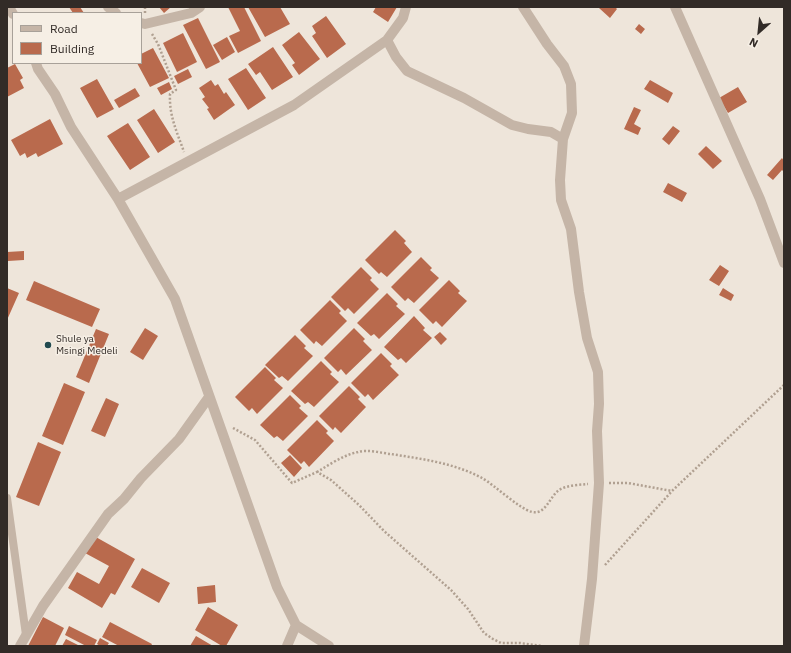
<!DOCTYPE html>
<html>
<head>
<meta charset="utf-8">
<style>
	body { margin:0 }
	#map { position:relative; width:791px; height:653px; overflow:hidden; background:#eee5da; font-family:"IBM Plex Sans",sans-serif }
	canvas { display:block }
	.frame { position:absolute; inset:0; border:8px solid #322b27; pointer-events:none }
	.legend { position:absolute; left:12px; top:12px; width:130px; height:52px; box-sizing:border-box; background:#f6efe5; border:1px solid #a8a199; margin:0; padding:5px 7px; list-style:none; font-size:12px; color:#322b27 }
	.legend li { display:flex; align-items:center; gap:8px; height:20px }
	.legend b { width:20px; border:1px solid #a8a199 }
	.north { position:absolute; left:739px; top:12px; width:40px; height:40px; -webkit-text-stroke:3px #f6efe5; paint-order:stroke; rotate:207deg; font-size:11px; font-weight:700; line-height:16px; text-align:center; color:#322b27 }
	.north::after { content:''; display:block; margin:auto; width:14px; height:18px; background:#322b27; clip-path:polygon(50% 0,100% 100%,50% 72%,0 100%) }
</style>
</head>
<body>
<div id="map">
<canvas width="791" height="653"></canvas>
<div class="frame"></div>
<ul class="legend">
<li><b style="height:5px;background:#c5b5a7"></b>Road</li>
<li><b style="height:11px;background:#b96a4d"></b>Building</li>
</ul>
<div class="north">N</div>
</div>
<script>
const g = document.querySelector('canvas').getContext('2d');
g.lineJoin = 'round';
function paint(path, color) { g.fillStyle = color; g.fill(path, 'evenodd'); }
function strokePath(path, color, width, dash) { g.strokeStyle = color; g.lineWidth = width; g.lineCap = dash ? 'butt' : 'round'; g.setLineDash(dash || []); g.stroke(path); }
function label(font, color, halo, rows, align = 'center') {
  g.font = font + ' "IBM Plex Sans",sans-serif'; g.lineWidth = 3; g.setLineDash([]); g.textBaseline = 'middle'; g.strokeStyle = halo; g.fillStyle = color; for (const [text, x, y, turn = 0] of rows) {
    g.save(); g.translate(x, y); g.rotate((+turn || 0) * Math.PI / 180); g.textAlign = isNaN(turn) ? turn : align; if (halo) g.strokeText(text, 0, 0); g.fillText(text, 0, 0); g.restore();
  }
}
paint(new Path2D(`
	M69,7H80L84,13H73Z
	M159,7H171L164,13Z
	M228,7H244L261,41L238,53L229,36L240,31Z
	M248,7H280L290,24L265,37Z
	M376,7H397L388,22L373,12Z
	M600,7H615L617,9L610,18L599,8Z
	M326,16L346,44L327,58L312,36L316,33L312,26Z
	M198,18L220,62L206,69L183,25Z
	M639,24L645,29L641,34L635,29Z
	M299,32L320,59L299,75L292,65L295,63L282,45Z
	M183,33L197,62L177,72L163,43Z
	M227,37L235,52L222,60L213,45Z
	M273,47L293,77L272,90L260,72L256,75L248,64Z
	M153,48L169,78L150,87L137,63H141V54Z
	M15,64L23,78L20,80L24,88L7,97V68Z
	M246,68L266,98L248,110L228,79Z
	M188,69L192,77L178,84L174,76Z
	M97,79L114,109L97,118L80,88Z
	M211,80L215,86L218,84L224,94L226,92L235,105L214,120L207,109L209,108L202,99L205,97L199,88Z
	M650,80L673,93L668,103L644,89Z
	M169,82L172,89L161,95L157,88Z
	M738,87L747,102L728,113L719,98Z
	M135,88L140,96L119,108L114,100Z
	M634,107L641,110L634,124L641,128L638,135L624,129Z
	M154,109L175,142L158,153L137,120Z
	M50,119L63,144L38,157L36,153L27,158L25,153L20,156L11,140Z
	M128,123L150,157L130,170L107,136Z
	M673,126L680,131L669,145L662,139Z
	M706,146L722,161L713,169L698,154Z
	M782,158L784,161V172L782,170L773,180L767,175Z
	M668,183L687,193L682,202L663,192Z
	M395,230L406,241L404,243L412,252L387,277L381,272L379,274L365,260Z
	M24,251V260L8,261L7,252Z
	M421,257L432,268L430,270L439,278L414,303L408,298L405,301L391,287Z
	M720,265L729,271L719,286L709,280Z
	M361,267L372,278L370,280L379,289L354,314L348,308L345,311L331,297Z
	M449,280L460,291L458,293L467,301L442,327L436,321L433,324L419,310Z
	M34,281L100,309L92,327L26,300Z
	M7,288L19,293L7,320Z
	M723,288L734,295L731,301L719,295Z
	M387,293L398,304L396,306L405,314L379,339L374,334L371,336L357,323Z
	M330,300L341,311L339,313L347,321L322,346L316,341L314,344L300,330Z
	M414,316L425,328L423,330L432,338L406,363L401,358L398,360L384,347Z
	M145,328L158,336L143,360L130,352Z
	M354,328L365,339L363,341L372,350L346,375L341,369L338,372L324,358Z
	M96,329L109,334L89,383L76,377Z
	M440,332L447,339L441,345L434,337Z
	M295,335L306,346L304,348L313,356L288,381L282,376L279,378L265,365Z
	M381,353L392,364L390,366L399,375L373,400L368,394L365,397L351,383Z
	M321,361L332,372L330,374L339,382L314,407L308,402L305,404L291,391Z
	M265,367L276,378L274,380L283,388L257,414L252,408L249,411L235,397Z
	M64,383L85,392L63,445L42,436Z
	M349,386L360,397L358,399L366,407L341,433L335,427L333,430L319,416Z
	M290,395L301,406L299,408L308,416L283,441L277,436L274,438L260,425Z
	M106,398L119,404L105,437L91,431Z
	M317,420L328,431L326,433L334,441L309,467L304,461L301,464L287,450Z
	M38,442L61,452L39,506L16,497Z
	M290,455L302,468L294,477L281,463Z
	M94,536L135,559L115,595L111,593L102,608L68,588L77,572L99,584L109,566L85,553Z
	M142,568L170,583L159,603L131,587Z
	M215,585L216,602L198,604L197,587Z
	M208,607L238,625L226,646H222L195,630Z
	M43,617L64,628L55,646H28Z
	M110,622L152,644L151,646H119L102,637Z
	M69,626L97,640L94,646H86L65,635Z
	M196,636L213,646H190Z
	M100,638L109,643L107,646H100L97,644Z
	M66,639L80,646H62Z`), '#b96a4d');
strokePath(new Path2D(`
	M145,7V13
	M152,34L158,44L176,90L170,94C169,116 177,132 184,152
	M233,428L255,440L292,483L317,472L331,480L359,505L384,531L451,590L468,609L484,633L493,639L501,643H520L542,646
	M317,472C329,465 343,455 358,452C367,449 381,453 391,454C422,459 454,463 482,478C496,486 518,508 532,512C546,515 550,496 559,490C567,485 579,485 588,484
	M609,483H628L672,491
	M605,565L672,491L784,385`), '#b0a091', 2.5, [2, 2]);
strokePath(new Path2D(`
	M7,498L26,635`), '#c5b5a7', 8);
strokePath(new Path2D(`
	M9,7L13,14
	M108,7L116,13
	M523,7L547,44L564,66L571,84L572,113L563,139L560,180L561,200L571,229L579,292L587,338L598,372L599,404L597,431L599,483L592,579L584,646
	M675,7L760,199L784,263
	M141,23L145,24L191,13L200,7
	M387,40L396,57L407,71L464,98L512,125L528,129L551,132L563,139
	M36,63L38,69L55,94L71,127L118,199L175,299L277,587L296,625L329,646
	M118,199L294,105L387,40L403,18L406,7
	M20,646L43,606L108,514L124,499L141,478L179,439L209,397
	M287,646L296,625`), '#c5b5a7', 10);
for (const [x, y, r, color] of [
	[48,345,4,"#214a4f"]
]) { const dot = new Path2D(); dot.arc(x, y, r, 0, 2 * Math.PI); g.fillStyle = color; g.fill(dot); strokePath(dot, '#f6efe5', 1.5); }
label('10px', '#322b27', '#f6efe5', [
	["Shule ya",56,339],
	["Msingi Medeli",56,351]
], 'left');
</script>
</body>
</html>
